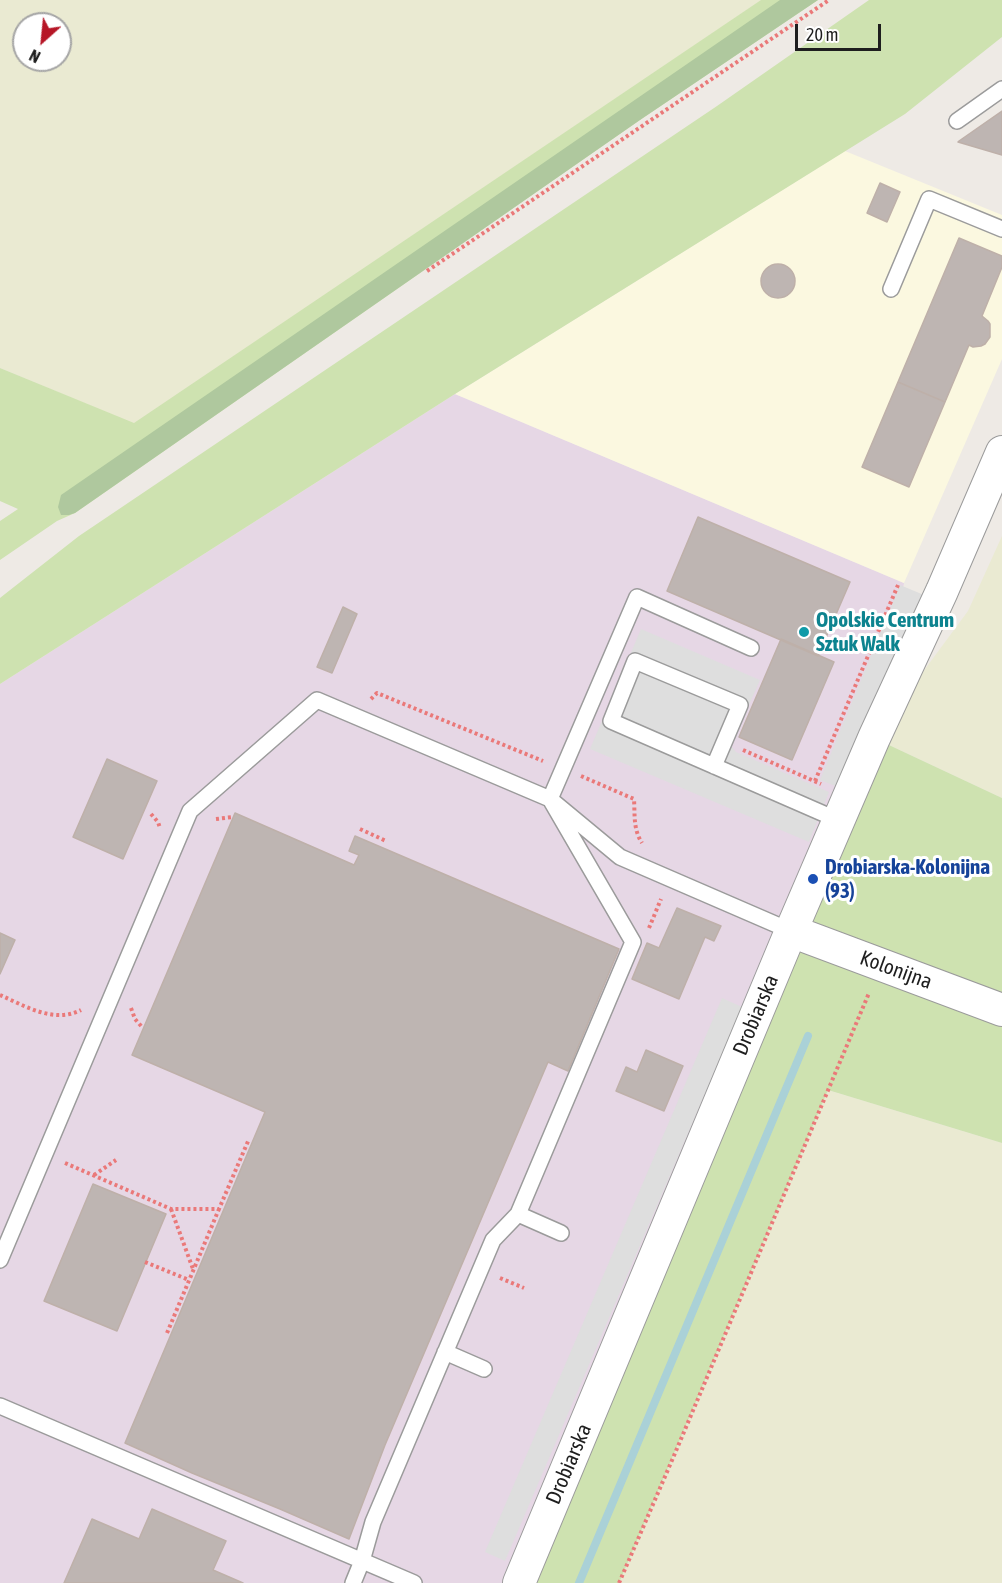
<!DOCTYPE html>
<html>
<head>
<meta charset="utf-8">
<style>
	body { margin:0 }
	#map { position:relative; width:1002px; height:1583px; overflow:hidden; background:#eeeae5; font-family:"Asap Condensed",sans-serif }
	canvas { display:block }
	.north { position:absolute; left:12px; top:12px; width:60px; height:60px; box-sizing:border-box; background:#fff; border:2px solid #a5a5a5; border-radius:50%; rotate:207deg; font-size:16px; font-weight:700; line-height:24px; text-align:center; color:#1e1e1e }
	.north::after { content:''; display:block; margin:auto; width:21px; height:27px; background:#b61626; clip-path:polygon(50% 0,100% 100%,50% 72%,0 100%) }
	.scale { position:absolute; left:795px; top:24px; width:86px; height:27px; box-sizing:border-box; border:3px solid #1e1e1e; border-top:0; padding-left:8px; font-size:18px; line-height:21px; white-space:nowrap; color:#1e1e1e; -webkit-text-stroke:4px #fff; paint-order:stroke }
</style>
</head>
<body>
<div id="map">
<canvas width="1002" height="1583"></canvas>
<div class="north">N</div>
<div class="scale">20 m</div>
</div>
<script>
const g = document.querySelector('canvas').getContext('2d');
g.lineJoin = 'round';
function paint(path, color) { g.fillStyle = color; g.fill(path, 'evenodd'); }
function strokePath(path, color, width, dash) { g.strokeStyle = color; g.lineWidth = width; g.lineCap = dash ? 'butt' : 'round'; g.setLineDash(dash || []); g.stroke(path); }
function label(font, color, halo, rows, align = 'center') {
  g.font = font + ' "Asap Condensed",sans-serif'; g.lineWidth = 6; g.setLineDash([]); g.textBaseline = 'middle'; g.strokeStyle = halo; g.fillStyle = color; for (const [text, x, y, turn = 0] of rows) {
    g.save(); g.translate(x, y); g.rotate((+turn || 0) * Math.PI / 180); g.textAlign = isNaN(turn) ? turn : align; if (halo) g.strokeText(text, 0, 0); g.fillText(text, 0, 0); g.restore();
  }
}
paint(new Path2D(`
	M455,394L904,583L874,738L519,1583H0V684Z`), '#e6d7e5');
paint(new Path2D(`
	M845,151L1002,215V359L904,583L455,394Z`), '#fbf8e0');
paint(new Path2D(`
	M0,0H762L134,424L0,368ZM24,24H60V60H24Z
	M1002,536V798L874,738L968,611Z
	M828,1090L1002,1143V1583H619Z`), '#eaead2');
paint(new Path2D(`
	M761,0H818L640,120L75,513L57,521L0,560V521L18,509L0,501V368L134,423Z
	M869,0H1002V37L905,114L455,394L0,684V598L5,594L79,536L717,106Z
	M874,738L1002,798V1143L828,1090L619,1583H519Z`), '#cee2b0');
paint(new Path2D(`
	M780,0H818L640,120L75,513L69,515H61L58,507L61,495Z`), '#afc89e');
paint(new Path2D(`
	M900,585L924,595L843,789L820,780Z
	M641,629L760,680L731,746L736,752L829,792L809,842L590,749Z
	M722,998L742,1007L505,1561L485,1552Z`), '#dedede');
strokePath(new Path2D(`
	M579,1583L808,1036`), '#aad1d7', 8);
const building = new Path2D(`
	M1002,111V155L958,142L959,141Z
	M880,183L900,192L887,222L867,213Z
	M959,238L1002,256V267L982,316L988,321L990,324V337L985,344L981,346L973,347L969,345L945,402L898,382Z
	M761 281a17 17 0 1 1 34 0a17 17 0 1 1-34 0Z
	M898,382L945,402L909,487L862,467Z
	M698,517L850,582L818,656L667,591Z
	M343,607L357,614L332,673L317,667Z
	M781,639L834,662L792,760L739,737Z
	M107,759L157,781L123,859L73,837Z
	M235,813L354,865L359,855L349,851L355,836L619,949L568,1071L548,1062L385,1445L349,1539L280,1509L192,1473L125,1443L265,1112L132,1055Z
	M677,908L721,926L714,941L705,937L679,999L632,979L647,943L659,948Z
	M0,933L15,940L0,974Z
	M646,1050L683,1066L664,1111L616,1091L626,1067L637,1072Z
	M93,1184L166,1214L117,1331L44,1301Z
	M152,1509L226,1541L213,1570L243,1583H64L92,1519L139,1539Z`);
paint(building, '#beb5b2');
strokePath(building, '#beb0a9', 1.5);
const lane = new Path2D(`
	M957,121L1002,89
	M891,289L929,199L1002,229
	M714,766L740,705L635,661L611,721L838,820
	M518,1214L561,1233
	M0,1260L190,811L317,700L550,799L620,857L791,931
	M445,1352L484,1369
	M0,1406L414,1583
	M353,1583L362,1561L373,1522L493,1240L518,1214L633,942L550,799L637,597L751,648`);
const street = new Path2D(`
	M791,931L1002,1010
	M519,1583L791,931L874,738L942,591L1002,452`);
strokePath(lane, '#9b9b9b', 18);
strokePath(street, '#9b9b9b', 34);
strokePath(new Path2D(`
	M427,271L829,0
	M371,699L377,693L543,761
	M743,750L821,784
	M581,776L634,799C635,815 633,829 642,843
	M815,781L898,585
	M151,814L158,822L160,828
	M216,819L233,817
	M360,829L386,841
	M649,928L661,899
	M0,995C25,1006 54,1024 81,1010
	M131,1008L135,1019L142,1027
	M65,1163L171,1209H219L249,1139
	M94,1175L116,1160
	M171,1209L193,1269
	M145,1262L189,1280
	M500,1278L524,1288
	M167,1333L219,1209
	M619,1583L673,1458L869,993`), '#ea7979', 4, [3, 3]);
strokePath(lane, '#fff', 15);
strokePath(street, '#fff', 32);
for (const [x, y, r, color] of [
	[804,632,6,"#0f9aa8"],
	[813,879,6,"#1a4fb4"]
]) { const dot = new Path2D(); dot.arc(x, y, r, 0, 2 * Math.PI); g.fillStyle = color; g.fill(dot); strokePath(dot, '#fff', 2); }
label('bold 21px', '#0d838f', '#fff', [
	["Opolskie Centrum",816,620],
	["Sztuk Walk",816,644]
], 'left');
label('bold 21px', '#164399', '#fff', [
	["Drobiarska-Kolonijna",825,867],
	["(93)",825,891]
], 'left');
label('21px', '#1e1e1e', '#fff', [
	["Kolonijna",896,970,20],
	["Drobiarska",756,1015,-67],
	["Drobiarska",569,1464,-67]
]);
</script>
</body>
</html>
